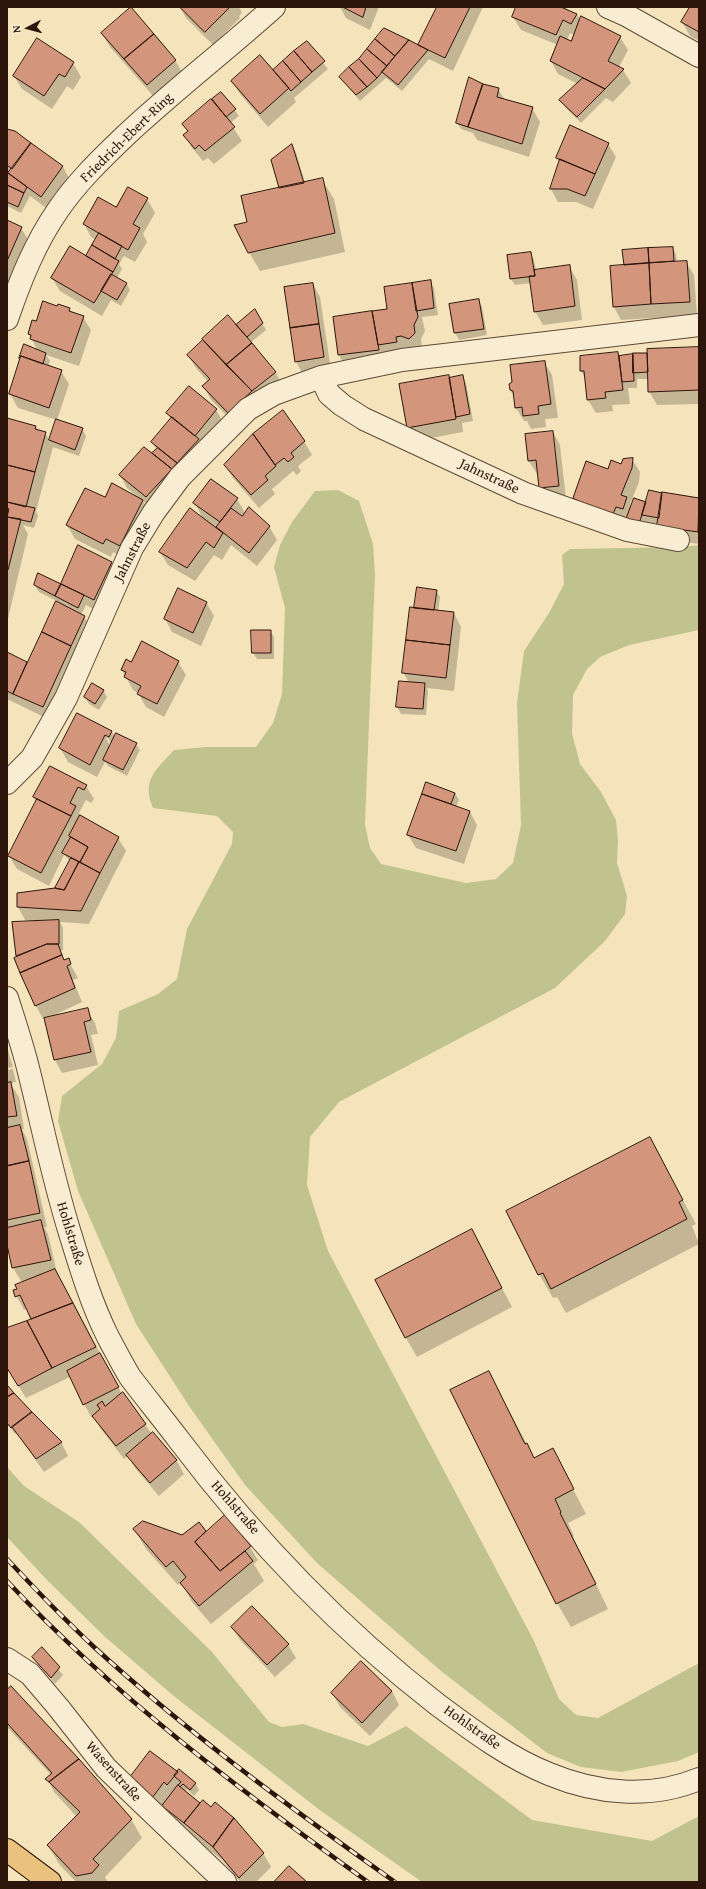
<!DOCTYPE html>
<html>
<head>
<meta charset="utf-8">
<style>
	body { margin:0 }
	#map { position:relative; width:706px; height:1889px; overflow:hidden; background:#f5e4bb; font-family:"Gentium Book Plus",serif }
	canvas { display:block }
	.frame { position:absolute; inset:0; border:8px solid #2d150b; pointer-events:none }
	.north { position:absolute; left:8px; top:8px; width:40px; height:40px; -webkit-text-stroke:3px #f8edd3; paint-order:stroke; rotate:264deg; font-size:11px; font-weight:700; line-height:16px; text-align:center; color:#2d150b }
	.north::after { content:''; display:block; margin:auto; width:14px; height:18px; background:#2d150b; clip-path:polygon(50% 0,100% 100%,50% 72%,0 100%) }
</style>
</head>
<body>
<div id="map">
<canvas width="706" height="1889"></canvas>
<div class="frame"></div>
<div class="north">N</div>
</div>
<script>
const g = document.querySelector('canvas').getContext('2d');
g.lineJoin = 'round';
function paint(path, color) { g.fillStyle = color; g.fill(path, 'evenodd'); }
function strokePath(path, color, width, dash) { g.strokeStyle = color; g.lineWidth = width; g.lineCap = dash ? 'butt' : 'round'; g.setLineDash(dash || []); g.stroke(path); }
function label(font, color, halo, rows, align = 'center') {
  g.font = font + ' "Gentium Book Plus",serif'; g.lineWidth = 4; g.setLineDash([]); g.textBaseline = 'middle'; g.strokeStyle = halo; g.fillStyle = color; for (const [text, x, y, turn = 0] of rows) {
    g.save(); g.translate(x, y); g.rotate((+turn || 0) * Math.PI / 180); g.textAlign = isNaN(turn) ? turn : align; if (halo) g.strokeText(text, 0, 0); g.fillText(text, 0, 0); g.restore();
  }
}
paint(new Path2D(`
	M338,490L359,501L373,544L375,575L365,824L370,848L381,864L466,883L496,879L513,863L521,825L517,703L524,651L549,613L564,584L562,555L570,549L683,547L699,545V630L629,645L600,657L587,669L573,695L572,733L580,764L601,792L616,820L618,840L617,863L627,896L625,914L605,941L555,988L339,1102L310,1137L307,1185L328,1251L534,1641L559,1699L576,1715L598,1718L699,1663V1752L678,1761L621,1772L581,1767L547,1753L441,1671L317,1563L245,1485L189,1406L136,1324L78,1191L58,1121L62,1096L102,1064L116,1038L119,1011L158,994L177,979L187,929L232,844L233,832L217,816L153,808C141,780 156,770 174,750L206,747H256L273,723L282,694L285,608L274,567L280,545L292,522L315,491Z
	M7,1467L24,1486L79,1522L212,1652L269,1722L282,1727L303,1724L368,1746L406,1726L532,1820L652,1841L699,1816V1882H422L321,1811L175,1697L104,1636L46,1579L7,1537Z`), '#c0c38d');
paint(new Path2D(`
	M180,7H239L242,13L239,16L240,18L213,45L186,18Z
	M340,7H379L370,30L346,18Z
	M438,7H483L453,71L429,59L402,91L386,78L360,101L340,77L359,59L385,29L419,46Z
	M517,7H559L577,14L580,21L620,37L628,50L619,67L623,70L631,83L613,102L606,98L581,123L565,107L561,100L578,84L558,74L551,61L558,45L521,30L513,17ZM570,33L574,35L571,42L567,40Z
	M691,7H699V41L690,36L682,22Z
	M102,34L175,60L183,74L155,98L110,47Z
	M38,40L73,63L81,77L73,90L67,86L52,109L22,89L14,76Z
	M306,42L328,69L294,98L296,102L268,127L240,94L232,81L276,74Z
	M482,84L498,89L505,100L532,108L540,122L529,157L477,140L473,133L461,129L457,123Z
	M221,93L239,116L230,123L242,141L214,164L208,158L203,161L192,148L185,135L188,132L183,124Z
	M7,130L15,132L63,167L70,180L49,210L30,196L21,213L7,206V176L10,174L7,172Z
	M608,144L616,157L593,209L576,202H558L551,189L560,163L557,158Z
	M292,146L296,152L305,183L322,180L334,199L345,252L260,271L249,252L248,223L281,189Z
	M147,199L155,213L143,234L147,242L135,262L124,256L119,264L122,269L117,278L127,284L130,290L121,306L111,300L102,316L60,291L52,278L86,257L96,240L91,237L84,224L117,209Z
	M7,222L21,228L29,241L9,287L7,286Z
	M673,248L676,254L677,262H686L694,275L697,315L621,320L614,307L625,266Z
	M531,253L534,260L536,271L569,266L577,280L582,320L543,325L535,311L531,283L515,285L511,279Z
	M430,281L434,288L438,315L422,317L425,331L421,339L422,347L346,368L339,355L388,309Z
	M313,284L320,297L331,370L303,375L296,361Z
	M478,300L482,306L487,335L459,340L455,333L450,304Z
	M69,309L71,312L83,317L91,330L79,366L46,355L50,361L48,366L61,371L69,384L57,420L18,408L10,394L38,351L29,334Z
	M259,317L266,330L250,343L275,372L283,385L236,425L211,400L204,387L208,382L196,368L188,355L236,326Z
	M699,348V404L657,405L649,391V379H637V388H628L630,404L612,405L613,411L596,413L588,400L586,380L581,371L618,354L619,357L646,354L648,357Z
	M544,362L552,375L558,418L545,419L546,427L531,429L527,421H524L516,408L515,398L510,390Z
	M463,376L466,383L473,421L462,423L463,432L415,441L408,427Z
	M216,410L224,423L154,510L143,501L150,514L128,559L113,552L111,557L75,539L67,525L105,499L139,498L127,488L120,475L157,450L152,442L172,419L168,413Z
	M7,419L35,426L38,431L45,433L50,441L57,421L82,429L86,436L79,456L53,447L36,511L38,516L34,528L23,525L28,534L7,623V518L9,514L7,513Z
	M553,432L560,445L566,499L540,488L538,474H537L529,461Z
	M304,441L312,455L298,466L301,471L297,475L293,471L272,489L275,494L259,508L233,478L225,465Z
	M632,459L640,472L639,482L630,504L632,507L646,503L663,493L699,499V544L666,539L659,524L645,522L642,530L582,512L574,498L609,470Z
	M237,499L245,513L269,526L277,540L257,566L231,545L222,560L214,555L195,581L168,565L160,552L203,519L195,503Z
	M78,546L112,563L119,576L101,613L86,605L81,615L84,617L92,630L50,720L7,699V653L28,663L57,601L39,592L35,585L63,586Z
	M436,591L440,597L438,612L454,613L461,627L454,691L427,688L428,691L426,715L401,714L397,707L409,683L403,672L415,609Z
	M206,602L214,616L201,646L172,632L165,619Z
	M270,631L274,637V659H257L253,653Z
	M178,662L186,675L164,717L146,707L138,693L133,690L122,670L132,663Z
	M103,690L107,697L99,710L89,704L85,697Z
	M77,714L112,732L115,737L136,744L140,750L127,776L108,766L105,762L97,777L68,762L60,748ZM106,738H108L114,748L112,749Z
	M50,767L86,786L94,799L91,803L86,800L79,813L81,817L118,838L126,851L89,924L60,922L63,928V950L60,951L65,961L68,960L78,978L73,980L82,1002L48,1018L87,1010L95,1023L98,1034L91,1035L98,1065L62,1073L55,1060L45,1018L43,1019L36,1006L15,958L17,957L13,923L31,922V921L25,920L18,907L56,889L70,861L64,855L49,886L17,869L9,856L37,802L34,797Z
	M427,783L455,793L459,800L456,807L470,812L477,825L464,864L416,848L408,835Z
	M7,1047L13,1067L7,1068Z
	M13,1069L16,1082L10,1083L19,1097L24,1129H22L27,1139L47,1227H44L48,1234L57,1273L122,1394L152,1434L176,1460L184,1474L159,1496L135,1468L128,1456L124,1459L101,1429L94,1416L91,1417L70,1377L26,1398L7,1367V1329L32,1320L27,1308L24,1310L14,1291L27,1281H21L13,1268L7,1240V1070Z
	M649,1138L696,1224L692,1226L699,1244L566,1313L557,1297L553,1298L539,1274Z
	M482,1250L512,1307L417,1357L406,1338Z
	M489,1372L534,1458L552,1449L586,1514L568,1523L574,1536L573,1537L608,1609L571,1627L557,1603Z
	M7,1387L61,1442L68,1456L44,1472L17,1433L15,1434L7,1423Z
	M225,1516L250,1547L258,1560L254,1564L264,1581L211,1624L192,1602L181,1582L178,1585L146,1549L135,1530L182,1536L199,1524L206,1533Z
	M232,1627L288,1645L296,1658L275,1677L240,1640Z
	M42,1649L63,1675L55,1684L33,1657Z
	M7,1688L131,1819L142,1838L105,1877L108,1882H76L59,1864L48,1845L77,1817L54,1792L47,1779L51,1775L7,1727Z
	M392,1691L399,1705L370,1736L340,1707L332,1693Z
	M178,1773L195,1783L199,1790L194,1796L187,1789L185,1792L263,1853L271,1867L256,1882H240L222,1860L193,1837L188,1829L167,1813L163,1806L160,1811L137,1793Z`), '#0003');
const building = new Path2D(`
	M131,7L154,34L124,59L101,33Z
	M180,7H230L205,32Z
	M343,7H366L363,17Z
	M437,7H470L445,58L418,45Z
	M516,7H561L577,14L571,24L563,20L556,35L512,17Z
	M690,7H699V32L681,22Z
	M581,16L621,36L608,61L624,69L605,89L550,61L560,36L571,41Z
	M384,28L409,40L395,56L375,39Z
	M154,34L176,60L147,85L124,59Z
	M37,38L74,62L65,77L59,74L44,96L13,76Z
	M375,39L395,56L387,66L367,49Z
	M409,40L428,50L398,85L382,72Z
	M307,41L325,61L312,72L294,51Z
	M367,49L387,66L377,78L359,59Z
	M294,51L312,72L301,82L283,61Z
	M260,55L289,88L260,114L231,81Z
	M359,59L377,78L367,87L349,67Z
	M283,61L301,82L291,91L273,70Z
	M349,67L367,87L356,95L339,77Z
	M469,77L483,84L468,127L456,123Z
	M583,78L605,89L577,117L559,100Z
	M483,84L499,88L497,97L533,107L522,144L468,127Z
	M221,92L236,109L226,117L212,99Z
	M211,99L235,127L205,151L199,145L195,149L183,135L188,131L182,124Z
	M570,125L609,143L595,174L556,158Z
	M7,129L15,131L31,143L12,169L7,165Z
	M31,143L63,166L41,197L8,173Z
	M292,144L304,183L279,188L271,160Z
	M560,159L595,174L585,196L567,189H550Z
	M8,173L27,187L24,193L7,185Z
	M323,178L335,233L248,253L234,225L247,222L241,196Z
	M7,185L24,193L18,207L7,202Z
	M128,187L148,198L133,224L140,228L128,250L83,224L98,197L116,207Z
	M7,220L22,227L7,261Z
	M99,233L122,246L115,259L92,245Z
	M92,245L119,261L113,272L86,256Z
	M70,246L113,272L94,303L51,278Z
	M673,247L674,261L649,263L648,248Z
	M648,248L649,263L624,265L622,250Z
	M531,252L535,276L510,279L507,255Z
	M687,261L690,302L651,304L649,263Z
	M649,263L651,304L613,307L610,266Z
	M570,265L575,306L534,312L529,276H535L534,270Z
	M111,274L127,283L117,300L101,291Z
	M431,280L434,308L416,311L412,283Z
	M313,283L319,324L290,328L284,287Z
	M412,283L418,317L414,325L415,333L409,339L401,336L396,337L397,342L378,345L372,311L387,309L384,287Z
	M479,299L484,329L454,333L449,304Z
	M43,301L57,306L58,304L70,308L69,311L84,316L71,353L30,339L31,335L28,334L32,320L36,321Z
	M255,309L263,323L247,337L236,325Z
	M372,311L379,350L338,355L333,317Z
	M228,315L252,343L226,365L202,339Z
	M319,324L324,357L295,362L290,328Z
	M203,340L252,391L228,413L202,386L210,379L187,355Z
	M252,343L276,372L252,391L226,365Z
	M24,344L46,353L43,364L21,356L19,358Z
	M699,347V390L648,392L647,349Z
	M618,352L623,390L605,392L606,398L587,400L584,371H580V356Z
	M633,353H647L648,372L633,373Z
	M633,354L634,381L622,382L619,356Z
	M21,356L62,370L49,408L9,394Z
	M545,361L551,404L538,406L539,414L523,416L522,407L515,408L513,391L510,390L509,384L512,382L510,365Z
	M449,375L456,419L407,428L399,384Z
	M463,375L470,414L456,417L449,378Z
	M189,386L217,409L195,436L166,413Z
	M283,410L305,441L291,453L294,457L288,462L284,458L275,465L253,434Z
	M172,417L199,439L177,463L151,442Z
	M7,418L36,426L35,429L46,432L35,472L7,465Z
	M56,419L83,428L75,450L49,440Z
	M553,431L559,486L539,488L536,460L528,461L525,434Z
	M253,434L276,466L265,476L268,480L251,495L224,465Z
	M144,447L172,469L146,497L119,475Z
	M158,448L177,463L172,469L152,453Z
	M633,458L632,468L621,495L627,497L623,509L616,507L611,519L573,498L586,461L608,469L611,460L621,464L623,459Z
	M7,465L35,472L26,507L7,502Z
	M211,479L238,498L220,522L193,503Z
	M112,483L143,500L120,546L106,539L103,544L66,525L85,488L105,497Z
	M649,490L662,493L659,518L642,515Z
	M662,492L699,498L698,532L657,526Z
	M634,498L646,502L639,524L626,520Z
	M7,502L35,508L31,522L7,517L9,509L7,508Z
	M249,507L270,526L249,553L216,527L231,508L242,516Z
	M190,508L223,533L214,548L206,542L187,568L159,552Z
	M7,517L21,519L8,570H7Z
	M78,545L112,562L94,600L61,584Z
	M38,573L61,584L55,596L34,585Z
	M61,584L84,595L78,608L55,596Z
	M417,587L437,590L434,610L414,608Z
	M178,588L207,602L193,633L164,619Z
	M56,601L85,616L71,646L42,632Z
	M410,607L454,612L450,645L406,640Z
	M251,630H271V653H252Z
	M42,632L71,646L43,707L13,694Z
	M406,640L450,645L446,678L402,673Z
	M142,641L179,661L157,704L137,694L141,686L124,677L126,672L121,670L126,659L131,662Z
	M7,652L27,662L13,694L7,691Z
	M399,681L425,683L423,709L396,707Z
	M92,683L104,690L95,704L84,697Z
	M77,713L112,731L109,737L105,735L90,765L59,748Z
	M116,733L137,743L123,770L103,760Z
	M50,766L87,785L84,790L78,787L70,803L76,806L71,816L33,797Z
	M426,782L455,793L451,804L422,794Z
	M422,794L470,811L456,851L407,835Z
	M37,799L71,816L41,873L8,856Z
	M80,815L119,837L100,873L80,862L88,847L69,836Z
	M71,837L88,847L80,862L62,853Z
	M71,858L79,862L64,890L55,888Z
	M79,862L100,873L81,911L17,907V893L55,888L64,890Z
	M59,920V944H47L16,956L12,922Z
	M47,944H58L62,955L20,973L14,958Z
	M62,955L64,960L69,958L71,964L67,966L75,988L35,1006L20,973Z
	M88,1008L91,1020L84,1022L91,1052L54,1060L44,1018Z
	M11,1082L17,1116L7,1117V1083Z
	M20,1125L29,1161L7,1166V1128Z
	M650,1137L683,1200L679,1202L687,1219L551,1289L543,1273L538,1275L506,1211Z
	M29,1161L40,1213L7,1220V1166Z
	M41,1220L51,1260L12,1268L7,1245V1228Z
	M472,1229L502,1288L405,1338L375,1280Z
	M55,1269L73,1303L31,1319L20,1295L15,1297L13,1290L17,1289L15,1285Z
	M73,1303L96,1347L52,1368L27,1321Z
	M27,1321L52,1368L18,1386L7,1368V1328Z
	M100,1353L119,1387L83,1405L67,1371Z
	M489,1371L525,1444L527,1443L534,1458L553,1448L574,1489L555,1499L561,1512L560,1513L596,1584L556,1604L450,1390Z
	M7,1385L14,1393L7,1397Z
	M123,1392L146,1424L116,1446L92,1416L100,1409L97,1405L102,1401L105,1406Z
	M14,1393L32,1412L11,1428L7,1423V1397Z
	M32,1412L62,1442L36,1459L12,1427Z
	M153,1432L177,1460L150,1483L126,1455Z
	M225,1515L251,1546L220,1571L195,1542Z
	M143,1521L182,1535L199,1522L206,1531L195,1542L220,1571L245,1551L253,1561L199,1606L180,1583L186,1577L173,1561L166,1567L133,1529Z
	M252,1606L289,1644L267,1665L231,1627Z
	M42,1647L60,1667L51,1678L32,1657Z
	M361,1661L392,1691L362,1723L331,1693Z
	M11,1686L79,1759L49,1782L45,1779L52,1773L7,1723V1690Z
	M150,1751L178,1772L167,1785L164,1782L152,1798L128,1780Z
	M79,1759L132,1819L93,1859L99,1865L92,1873L76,1876L47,1845L80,1812L49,1782Z
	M179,1769L196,1783L190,1790L183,1784L180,1787L178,1785L181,1782L174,1776Z
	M178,1785L200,1803L184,1823L162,1806Z
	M203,1800L211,1807L215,1802L234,1818L213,1847L184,1823Z
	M234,1818L264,1853L239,1878L213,1847Z
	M289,1866L307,1882H274Z`);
paint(building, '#d3957c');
strokePath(building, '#2d150b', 1);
const minor = new Path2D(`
	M608,7L626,15L699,56
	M7,319C20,281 35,243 58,210C77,182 101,159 125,136C173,91 225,51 274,7
	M321,377L329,394L342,405L364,419L523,493L627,530L678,540
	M7,783L32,758L66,698L132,548L154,512L180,477L248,409L274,394L321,377L402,360L699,325
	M7,998C14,1020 21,1041 27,1064C41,1119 52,1175 69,1230C80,1266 91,1303 108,1337C115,1350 122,1364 130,1377C146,1398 163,1419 179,1440C253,1538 341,1630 438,1705C473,1731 509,1758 549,1774C597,1794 651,1799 699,1779
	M7,1659L30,1674L58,1707L106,1768L225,1882`);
const major = new Path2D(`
	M7,1850L50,1882`);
strokePath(minor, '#5f4937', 24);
strokePath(major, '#2d150b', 24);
strokePath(minor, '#f8edd3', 22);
strokePath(major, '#eac27e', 22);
const rail = new Path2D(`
	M7,1559C35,1589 64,1619 94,1647C188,1733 292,1809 395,1882
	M7,1581C114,1696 241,1791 368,1882`);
strokePath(rail, '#2d150b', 4.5);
strokePath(rail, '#f8edd3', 3, [9]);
label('14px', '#2d150b', '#f8edd3', [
	["Friedrich-Ebert-Ring",127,138,-44],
	["Jahnstraße",489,477,25],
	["Jahnstraße",133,552,-63],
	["Hohlstraße",70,1234,73],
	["Hohlstraße",235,1508,49],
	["Hohlstraße",472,1728,35],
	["Wasenstraße",113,1772,48]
]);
</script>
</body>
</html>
